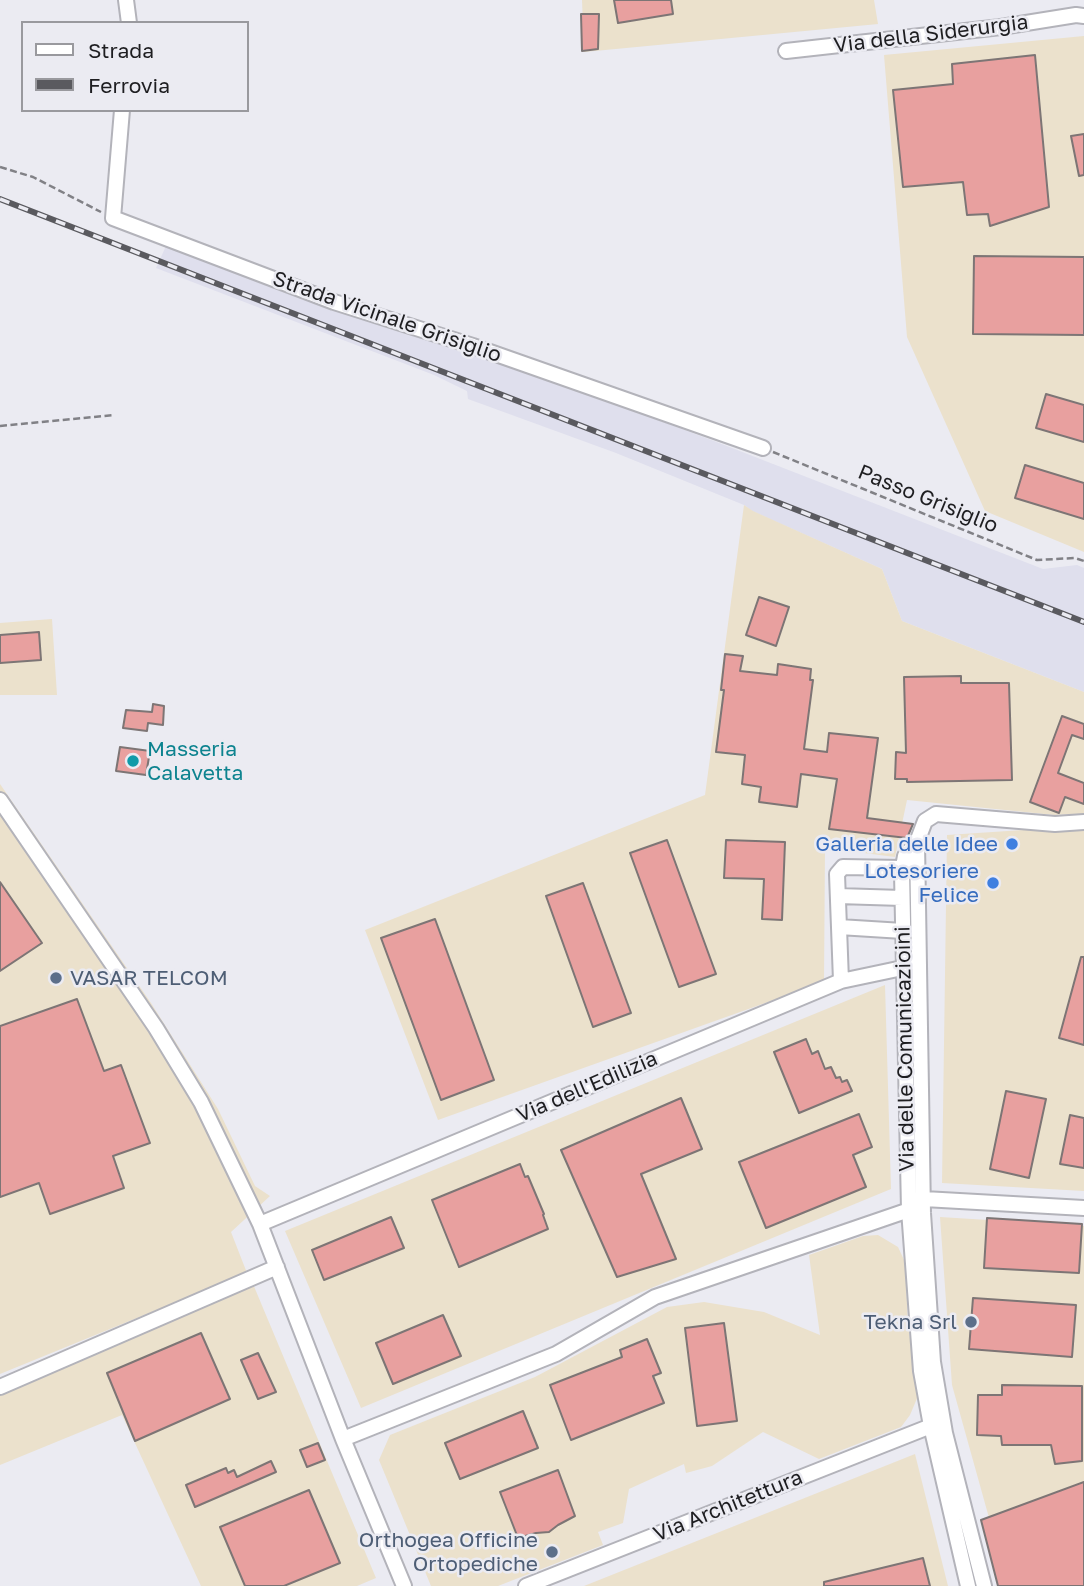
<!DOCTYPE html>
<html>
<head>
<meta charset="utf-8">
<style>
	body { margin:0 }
	#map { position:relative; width:1084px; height:1586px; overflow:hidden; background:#ebebf2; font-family:"Golos Text",sans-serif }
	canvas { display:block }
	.legend { position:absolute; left:21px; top:21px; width:228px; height:91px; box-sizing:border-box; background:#ebebf2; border:2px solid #99999e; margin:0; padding:9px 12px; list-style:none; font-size:21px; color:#1e1e21 }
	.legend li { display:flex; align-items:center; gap:14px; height:35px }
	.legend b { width:35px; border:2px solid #99999e }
</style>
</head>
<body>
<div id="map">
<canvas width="1084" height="1586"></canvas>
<ul class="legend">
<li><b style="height:9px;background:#fff"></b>Strada</li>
<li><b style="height:9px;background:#5a5a5f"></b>Ferrovia</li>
</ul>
</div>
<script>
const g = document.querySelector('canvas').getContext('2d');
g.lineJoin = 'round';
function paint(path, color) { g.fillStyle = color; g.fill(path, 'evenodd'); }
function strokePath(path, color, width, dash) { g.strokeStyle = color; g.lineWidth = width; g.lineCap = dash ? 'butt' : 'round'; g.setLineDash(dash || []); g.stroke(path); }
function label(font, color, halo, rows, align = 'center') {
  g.font = font + ' "Golos Text",sans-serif'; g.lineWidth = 5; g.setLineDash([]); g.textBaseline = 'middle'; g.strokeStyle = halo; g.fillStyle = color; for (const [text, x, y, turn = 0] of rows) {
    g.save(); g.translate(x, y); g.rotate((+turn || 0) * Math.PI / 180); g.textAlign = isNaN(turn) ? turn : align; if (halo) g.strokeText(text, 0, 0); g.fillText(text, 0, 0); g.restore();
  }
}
paint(new Path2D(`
	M166,246L260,283L342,311L453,343L714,441L1043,569L1077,565L1084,568V692L902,621L882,569L752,511L744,505L616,453L468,399L467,391L434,375L156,268Z`), '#dfdfed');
paint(new Path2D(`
	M582,0H874L878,24L584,52Z
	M1084,36V552L985,511L907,337L884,55Z
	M744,505L753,511L882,569L902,621L1084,692V814L1054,815L907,800L895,857L825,848L824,982L438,1120L365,930L705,795Z
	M52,619L57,695H0V623Z
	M0,784L151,1003L218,1109L255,1186L270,1196L231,1232L247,1273L0,1374Z
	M1084,826V1191L942,1183L947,835Z
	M885,985L891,1189L361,1408L285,1231Z
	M940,1217L1084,1226V1586H1008L952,1385Z
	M878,1235L898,1247L905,1262L908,1324L918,1396L910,1415L901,1427L819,1459L763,1432L712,1466L686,1473L684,1464L629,1489L623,1523L598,1532L603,1545L498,1586H431L379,1460L390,1435L535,1377L667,1307L704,1302L764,1312L820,1335L809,1255L863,1236Z
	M253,1284L376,1578L357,1586H201L122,1415L0,1465V1393Z
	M915,1454L948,1586H584Z`), '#ebe1cc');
const building = new Path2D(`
	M614,0H671L673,14L618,23Z
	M581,14H599L598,49L582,51Z
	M1035,55L1049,207L990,226L988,214L967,215L963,182L903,187L893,90L953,84L952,64Z
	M1084,134V175L1079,176L1071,136Z
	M974,256L1084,257V335L973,334Z
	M1046,394L1084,405V442L1036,428Z
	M1025,465L1084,483V519L1015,498Z
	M759,597L789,607L776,646L746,635Z
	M39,632L41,660L0,663V635Z
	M725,654L743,656L740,671L777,675L778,664L811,669L810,680H813L804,749L827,752L829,733L878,738L867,818L913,824L907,838L829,829L837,779L801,774L797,807L759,802L761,787L742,784L745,755L716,752L724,690H721Z
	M961,676V683H1009L1012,780L907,782V779H895L896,752L906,753L904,677Z
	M153,704L164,706L163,725L148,723L147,731L123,728L126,710L152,712Z
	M1062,716L1084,724V739L1072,735L1058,773L1084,783V804L1065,797L1059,813L1030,802Z
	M120,747L150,751L146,775L116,771Z
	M667,840L716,974L679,987L630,853Z
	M726,840L785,842L782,920L762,919L764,879L724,878Z
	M0,882L42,943L0,971Z
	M583,883L631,1013L593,1027L546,896Z
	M435,919L494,1080L441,1100L381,938Z
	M1081,957H1084V1045L1059,1038Z
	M77,999L104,1071L121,1065L150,1143L113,1156L124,1188L50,1214L39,1183L0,1197V1026Z
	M806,1039L812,1054L818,1051L825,1069L831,1067L836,1078L840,1077L842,1082L847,1080L852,1091L799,1113L774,1052Z
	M1006,1091L1046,1099L1029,1178L990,1169Z
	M681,1098L702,1149L641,1174L676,1259L617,1277L561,1150Z
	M859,1114L872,1147L853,1155L866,1187L766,1228L739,1162Z
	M1070,1115L1084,1118V1168L1060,1164Z
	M520,1164L525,1177L528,1176L544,1214L543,1215L548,1229L459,1267L432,1200Z
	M391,1217L404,1248L324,1280L312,1250Z
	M987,1218L1082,1224L1079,1273L984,1268Z
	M973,1298L1076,1305L1072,1357L969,1349Z
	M443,1315L461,1356L393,1384L376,1343Z
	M724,1323L737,1421L697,1426L685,1328Z
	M201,1333L230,1399L135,1441L107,1373Z
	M647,1339L661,1373L653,1376L664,1403L571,1440L550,1385L622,1357L620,1350Z
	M258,1353L276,1392L258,1399L241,1360Z
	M1002,1385L1082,1386V1461L1055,1464L1051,1445H1002L1001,1436L977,1435L978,1395H1002Z
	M523,1411L538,1448L460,1479L445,1443Z
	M318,1443L325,1460L307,1467L300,1450Z
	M271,1461L276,1472L195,1507L186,1485L226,1468L228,1473L234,1470L237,1477Z
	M558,1470L575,1516L558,1525L549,1532L536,1533L518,1538L500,1492Z
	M1084,1482V1586H998L981,1520Z
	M309,1490L340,1563L284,1586H245L220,1527Z
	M923,1558L930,1586H824V1582Z`);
paint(building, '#e8a09f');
strokePath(building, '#7d7575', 2);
const minor = new Path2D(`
	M126,0L129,23
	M786,51L1001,27L1076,15L1084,16
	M122,110L113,218L334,302L473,346L763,448
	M0,800L156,1028L201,1102L260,1224L343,1439L404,1586
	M917,842L905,856L902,873L909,1210L921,1371L931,1426L968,1586
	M838,896L902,898
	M839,927L903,931
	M841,981L837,874L843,867L902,868
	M924,1199L1084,1208
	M260,1224L841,981L912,966
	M0,1387L277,1267
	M343,1439L556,1354L655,1297L909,1210
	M526,1586L931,1426
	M984,1586L945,1433L933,1362L923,1213L917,842L925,821L936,814L1055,824L1084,822`);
strokePath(minor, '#b3b3ba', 18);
strokePath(new Path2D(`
	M0,167L33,177L101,212
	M0,426L114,415
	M773,452L1037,560L1075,558L1084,561`), '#818186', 2.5, [7, 3.5]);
strokePath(minor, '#fff', 14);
const rail = new Path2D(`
	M0,199L1084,622`);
strokePath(rail, '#5a5a5f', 6);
strokePath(rail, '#ebebf2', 3.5, [10]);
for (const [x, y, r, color] of [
	[133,761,7,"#0f9aa8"],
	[1012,844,7,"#3f7fe0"],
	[993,883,7,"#3f7fe0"],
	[56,978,7,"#5c6f8a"],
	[971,1322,7,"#5c6f8a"],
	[552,1552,7,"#5c6f8a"]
]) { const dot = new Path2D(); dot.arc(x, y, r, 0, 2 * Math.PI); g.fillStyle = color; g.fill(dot); strokePath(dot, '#ebebf2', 2.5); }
label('21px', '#1e1e21', '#ebebf2', [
	["Via della Siderurgia",931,34,-7],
	["Strada Vicinale Grisiglio",387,317,19],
	["Passo Grisiglio",928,499,22],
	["Via delle Comunicazioini",905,1049,-91],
	["Via dell'Edilizia",587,1087,-23],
	["Via Architettura",728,1506,-22]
]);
label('21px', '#0d838f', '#ebebf2', [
	["Masseria",147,749],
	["Calavetta",147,773]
], 'left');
label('21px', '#366cbe', '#ebebf2', [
	["Galleria delle Idee",998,844],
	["Lotesoriere",979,871],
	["Felice",979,895]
], 'right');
label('21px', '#4e5e75', '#ebebf2', [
	["VASAR TELCOM",70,978,"left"],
	["Tekna Srl",957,1322],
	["Orthogea Officine",538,1540],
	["Ortopediche",538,1564]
], 'right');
</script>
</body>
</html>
